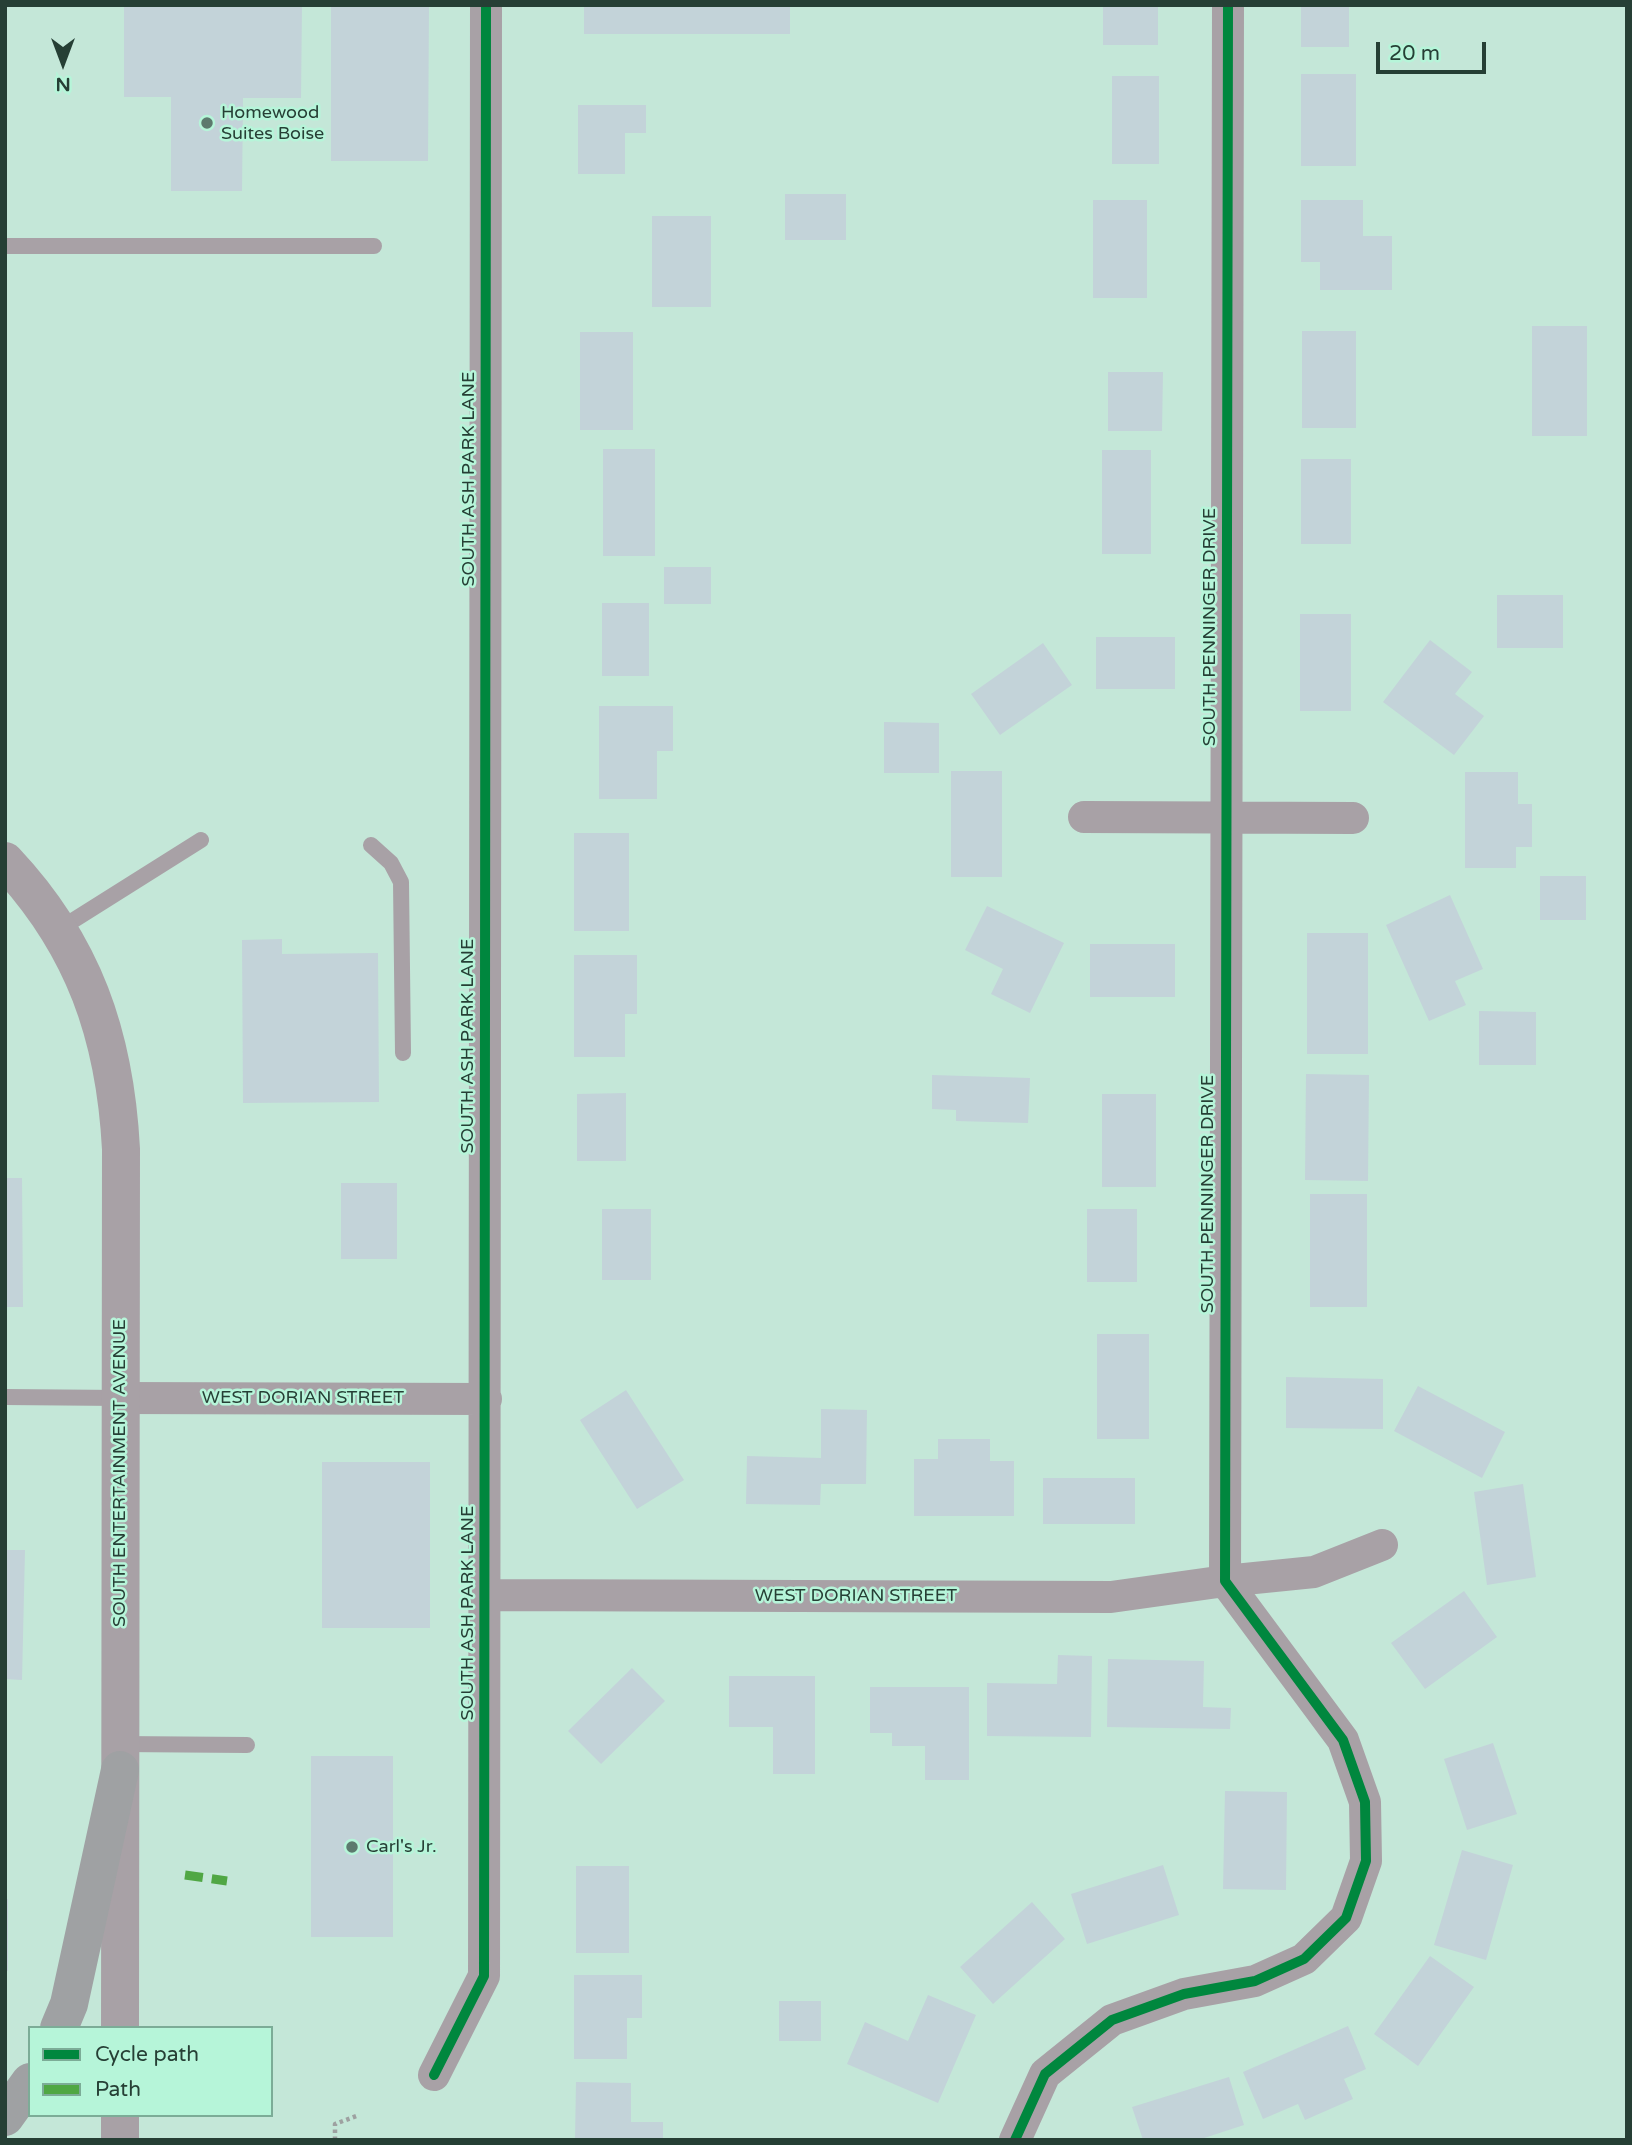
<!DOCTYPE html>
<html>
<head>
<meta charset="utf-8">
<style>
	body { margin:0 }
	#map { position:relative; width:1632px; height:2145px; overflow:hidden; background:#c4e7d8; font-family:"Varela Round",sans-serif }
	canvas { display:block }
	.frame { position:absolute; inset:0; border:7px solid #263f35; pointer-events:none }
	.legend { position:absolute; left:28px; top:2026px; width:245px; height:91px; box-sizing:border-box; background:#b6f5d9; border:2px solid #7cac97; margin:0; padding:9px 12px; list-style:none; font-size:21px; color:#263f35 }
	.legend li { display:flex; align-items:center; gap:14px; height:35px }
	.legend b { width:35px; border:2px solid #7cac97 }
	.north { position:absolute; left:28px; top:28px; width:70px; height:70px; -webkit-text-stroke:5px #b6f5d9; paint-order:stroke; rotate:180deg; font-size:19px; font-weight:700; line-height:28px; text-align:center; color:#263f35 }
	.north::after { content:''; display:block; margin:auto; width:24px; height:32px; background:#263f35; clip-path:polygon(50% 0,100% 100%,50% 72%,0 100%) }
	.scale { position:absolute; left:1376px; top:42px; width:110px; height:32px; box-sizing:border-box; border:4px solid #263f35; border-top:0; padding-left:9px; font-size:21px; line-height:24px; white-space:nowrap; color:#263f35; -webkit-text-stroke:5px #b6f5d9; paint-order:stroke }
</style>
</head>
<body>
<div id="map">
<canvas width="1632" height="2145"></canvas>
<div class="frame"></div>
<ul class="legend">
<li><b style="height:9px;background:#00873e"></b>Cycle path</li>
<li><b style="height:9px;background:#50a744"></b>Path</li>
</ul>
<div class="north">N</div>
<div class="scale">20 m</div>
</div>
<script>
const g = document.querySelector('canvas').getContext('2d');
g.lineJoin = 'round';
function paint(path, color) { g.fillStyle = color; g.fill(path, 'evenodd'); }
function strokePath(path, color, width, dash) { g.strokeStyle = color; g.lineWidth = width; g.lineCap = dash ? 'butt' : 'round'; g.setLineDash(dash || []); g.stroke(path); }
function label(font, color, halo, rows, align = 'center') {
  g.font = font + ' "Varela Round",sans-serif'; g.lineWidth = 5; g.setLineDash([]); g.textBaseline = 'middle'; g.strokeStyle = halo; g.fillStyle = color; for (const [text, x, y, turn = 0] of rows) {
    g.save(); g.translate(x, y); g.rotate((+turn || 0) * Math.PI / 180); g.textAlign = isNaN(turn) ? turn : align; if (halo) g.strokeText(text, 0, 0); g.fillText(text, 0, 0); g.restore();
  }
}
paint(new Path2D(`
	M124,5H302L301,98H243L242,191H171V97H124Z
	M331,5H429L428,161H331Z
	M584,5H790V34H584Z
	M1103,5H1158V45H1103Z
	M1301,5H1349V47H1301Z
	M1301,74H1356V166H1301Z
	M1112,76H1159V164H1112Z
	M578,105H646V133H625V174H578Z
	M785,194H846V240H785Z
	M1093,200H1147V298H1093Z
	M1301,200H1363V236H1392V290H1320V262H1301Z
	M652,216H711V307H652Z
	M1532,326H1587V436H1532Z
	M1302,331H1356V428H1302Z
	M580,332H633V430H580Z
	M1108,372H1163L1162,431H1108Z
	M603,449H655V556H603Z
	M1102,450H1151V554H1102Z
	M1301,459H1351V544H1301Z
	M664,567H711V604H664Z
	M1497,595H1563V648H1497Z
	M602,603H649V676H602Z
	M1300,614H1351V711H1300Z
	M1096,637H1175V689H1096Z
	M1430,640L1472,672L1455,694L1484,716L1454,755L1383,702Z
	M1043,643L1072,685L1000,735L971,694Z
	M599,706H673V751H657V799H599Z
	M884,722L939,723V773H884Z
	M951,771H1002V877H951Z
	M1465,772H1518V804H1532V847H1516V868H1465Z
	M574,833H629V931H574Z
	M1540,876H1586V920H1540Z
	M1450,895L1483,969L1455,981L1466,1005L1429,1021L1386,925Z
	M987,906L1064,943L1030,1013L991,994L1003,969L965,950Z
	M1307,933H1368V1054H1307Z
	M282,939V954L378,953L379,1102L243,1103L242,940Z
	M1090,944H1175V997H1090Z
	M574,955H637V1014H625V1057H574Z
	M1479,1011L1536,1012V1065H1479Z
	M1306,1074L1369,1075L1368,1181L1305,1180Z
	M932,1075L1030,1078L1028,1123L956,1121V1110L932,1109Z
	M626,1093V1161H577V1094Z
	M1102,1094H1156V1187H1102Z
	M5,1178H22L23,1307H5Z
	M341,1183H397V1259H341Z
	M1310,1194H1367V1307H1310Z
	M602,1209H651V1280H602Z
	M1087,1209H1137V1282H1087Z
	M1097,1334H1149V1439H1097Z
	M1286,1377L1383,1379V1429L1286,1428Z
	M1418,1386L1505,1432L1482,1478L1394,1431Z
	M626,1390L684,1480L637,1509L580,1420Z
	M821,1409L867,1410L866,1484H821L820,1505L746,1504L747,1456L821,1458Z
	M938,1439H990V1461H1014V1516H914V1459H938Z
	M322,1462H430V1628H322Z
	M1043,1478H1135V1524H1043Z
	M1523,1484L1536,1577L1487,1585L1474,1492Z
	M5,1550H25L22,1680L5,1679Z
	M1464,1591L1497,1637L1425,1689L1391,1643Z
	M1058,1655L1092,1656L1091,1737L987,1736V1683L1057,1684Z
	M1108,1659L1204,1661L1203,1707L1231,1708L1230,1729L1107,1727Z
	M632,1668L665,1701L601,1764L568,1731Z
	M729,1676H815V1774H773V1727H729Z
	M870,1687H969V1780H925V1746H892V1733H870Z
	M1493,1743L1517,1814L1467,1830L1444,1759Z
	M311,1756H393V1937H311Z
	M1225,1791L1287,1792L1286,1890L1223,1889Z
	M1462,1850L1513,1865L1486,1960L1434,1945Z
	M1163,1865L1179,1915L1087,1944L1071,1894Z
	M576,1866H629V1953H576Z
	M5,1899H8V1971H5Z
	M1032,1902L1065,1939L993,2004L960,1967Z
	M1430,1956L1474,1987L1418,2066L1374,2034Z
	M574,1975H642V2018H627V2059H574Z
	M928,1995L976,2015L938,2103L847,2064L865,2022L908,2041Z
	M779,2001H821V2041H779Z
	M1348,2026L1366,2069L1344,2079L1353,2099L1305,2120L1298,2104L1263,2119L1243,2072Z
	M1229,2077L1244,2125L1198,2140H1143L1132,2107Z
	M576,2082L631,2083V2122H663V2140H575Z`), '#c3d3d9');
strokePath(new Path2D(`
	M335,2140V2124L359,2115`), '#9ea1a1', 4.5, [3.5, 3.5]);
strokePath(new Path2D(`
	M5,246H374
	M371,845L391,863L401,882L403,1053
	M58,930L201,840
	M5,1397L120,1398
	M120,1744L247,1745`), '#a8a1a6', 16);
strokePath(new Path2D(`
	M1084,817L1353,818
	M120,1398L486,1399
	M486,1595L1111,1597L1225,1581L1314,1572L1382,1545
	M434,2075L484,1976L486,5
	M1015,2140L1045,2074L1112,2020L1184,1994L1255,1981L1304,1959L1346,1918L1366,1861L1365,1802L1343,1740L1225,1581L1228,5`), '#a8a1a6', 32);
strokePath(new Path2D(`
	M5,861C84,945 115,1036 121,1149L120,2028
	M120,2140V2115`), '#a8a1a6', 38);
strokePath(new Path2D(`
	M59,2028L69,2004L120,1770
	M5,2117L30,2082`), '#9fa1a3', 38);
strokePath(new Path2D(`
	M185,1875L227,1881`), '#50a744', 9, [18, 9]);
strokePath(new Path2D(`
	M434,2075L484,1976L486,5
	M1015,2140L1045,2074L1112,2020L1184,1994L1255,1981L1304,1959L1346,1918L1366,1861L1365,1802L1343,1740L1225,1581L1228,5`), '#00873e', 10);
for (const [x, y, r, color] of [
	[207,123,7,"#5d7a6e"],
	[352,1847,7,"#5d7a6e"]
]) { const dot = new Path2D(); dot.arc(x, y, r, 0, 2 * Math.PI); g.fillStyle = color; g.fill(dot); strokePath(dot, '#b6f5d9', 2.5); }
label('18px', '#263f35', '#b6f5d9', [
	["Homewood",221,113],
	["Suites Boise",221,134],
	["Carl's Jr.",366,1847]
], 'left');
label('18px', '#263f35', '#b6f5d9', [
	["SOUTH ASH PARK LANE",469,479,-90],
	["SOUTH PENNINGER DRIVE",1210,627,-90],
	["SOUTH ASH PARK LANE",468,1046,-90],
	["SOUTH PENNINGER DRIVE",1208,1194,-90],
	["WEST DORIAN STREET",303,1398],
	["SOUTH ENTERTAINMENT AVENUE",120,1473,-90],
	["WEST DORIAN STREET",856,1596],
	["SOUTH ASH PARK LANE",468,1613,-90]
]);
</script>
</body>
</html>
